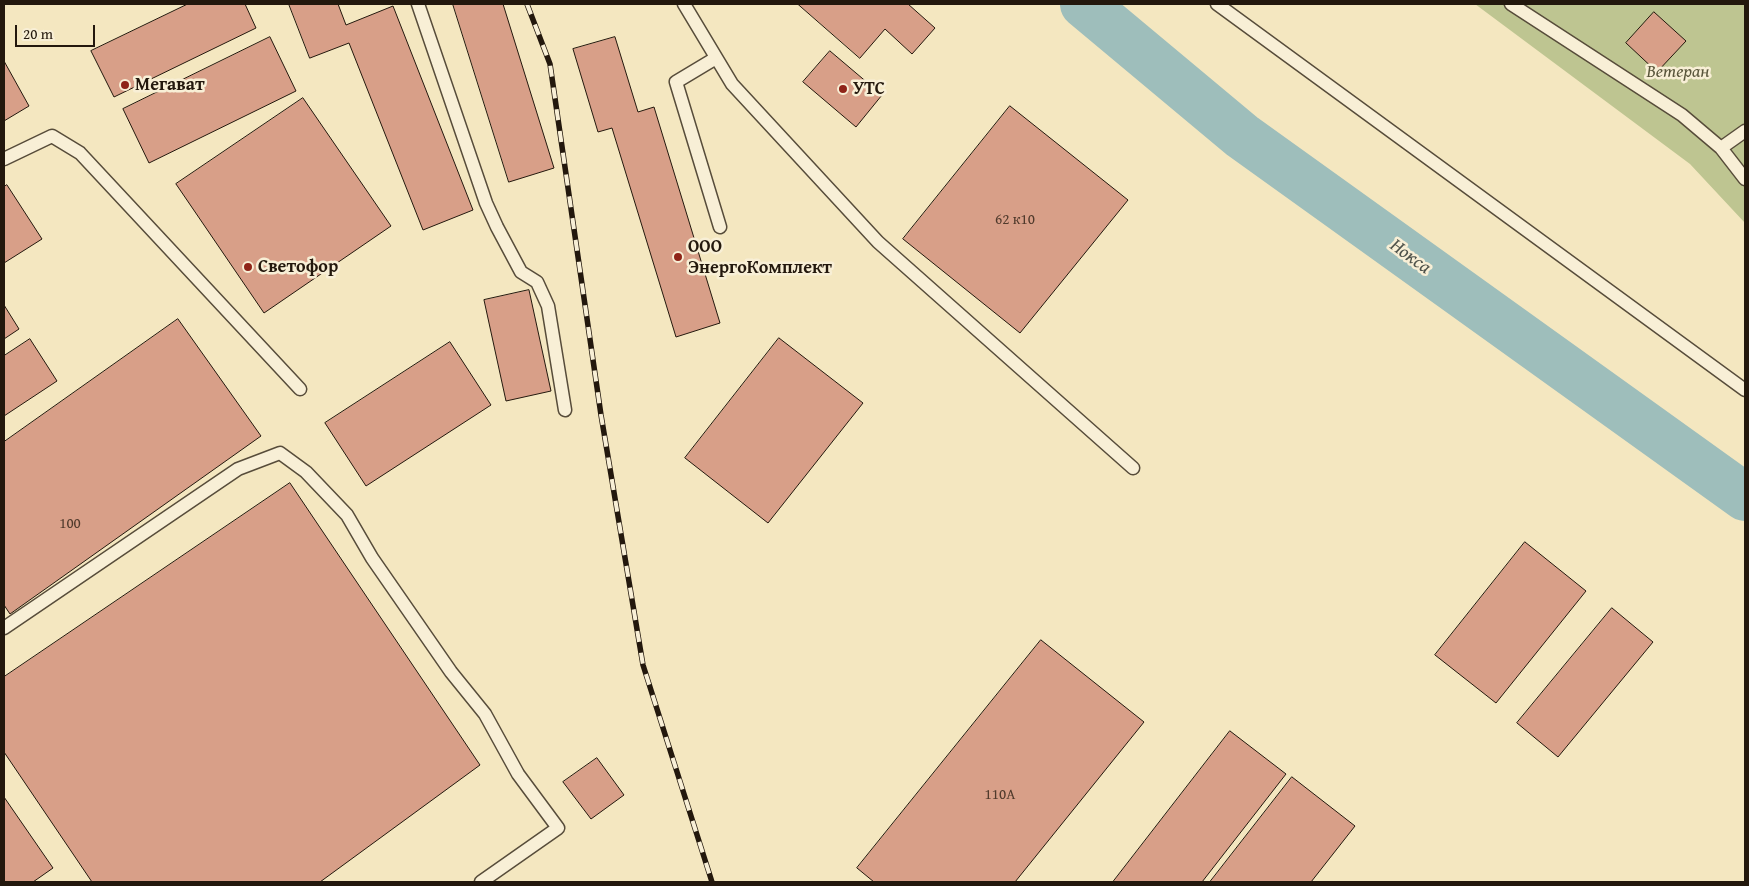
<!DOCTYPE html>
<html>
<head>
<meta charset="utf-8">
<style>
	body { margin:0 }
	#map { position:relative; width:1749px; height:886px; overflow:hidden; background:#f4e7c0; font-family:"Gentium Book Plus",serif }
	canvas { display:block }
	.frame { position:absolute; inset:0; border:5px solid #23180d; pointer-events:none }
	.scale { position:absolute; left:15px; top:25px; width:80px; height:22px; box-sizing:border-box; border:2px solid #23180d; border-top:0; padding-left:6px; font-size:15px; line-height:18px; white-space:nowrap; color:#23180d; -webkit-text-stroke:4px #f8efd6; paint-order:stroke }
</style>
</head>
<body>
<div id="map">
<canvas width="1749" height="886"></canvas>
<div class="frame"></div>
<div class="scale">20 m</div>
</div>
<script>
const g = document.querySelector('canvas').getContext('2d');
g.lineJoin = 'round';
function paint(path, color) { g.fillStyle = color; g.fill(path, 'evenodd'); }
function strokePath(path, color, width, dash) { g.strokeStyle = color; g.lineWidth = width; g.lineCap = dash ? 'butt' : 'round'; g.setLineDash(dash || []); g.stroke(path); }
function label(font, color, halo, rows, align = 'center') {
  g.font = font + ' "Gentium Book Plus",serif'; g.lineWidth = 5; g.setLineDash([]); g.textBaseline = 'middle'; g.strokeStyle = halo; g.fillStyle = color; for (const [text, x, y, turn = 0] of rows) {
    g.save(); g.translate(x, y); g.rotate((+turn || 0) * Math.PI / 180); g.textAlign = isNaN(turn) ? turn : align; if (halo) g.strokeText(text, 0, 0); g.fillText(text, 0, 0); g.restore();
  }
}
paint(new Path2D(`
	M1475,4H1745V223L1690,164Z`), '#bec591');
strokePath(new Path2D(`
	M1084,4L1242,136L1745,497`), '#9ebebb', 48);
const building = new Path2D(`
	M188,4H245L256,28L114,97L91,51Z
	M289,4H338L346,25L393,6L473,210L423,230L349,43L310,58Z
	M453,4H503L554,168L509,182Z
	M798,4H908L935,28L912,54L885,29L860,58Z
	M1654,12L1686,41L1657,72L1626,43Z
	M270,37L296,91L149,163L123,109Z
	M615,37L638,112L654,107L720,323L676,337L612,128L598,132L573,49Z
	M830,51L882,95L856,127L803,82Z
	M4,61L29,106L4,121Z
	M303,98L391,226L264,313L176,184Z
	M1010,106L1128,200L1020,333L903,239Z
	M7,185L42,239L4,263V187Z
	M529,290L551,391L506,401L484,300Z
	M4,305L19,329L4,339Z
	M178,319L261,436L10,614L4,605V442Z
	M779,338L863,403L768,523L685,458Z
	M30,339L57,381L4,416V356Z
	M450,342L491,405L366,486L325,423Z
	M290,483L480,765L320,882H92L4,752V677Z
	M1525,542L1586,591L1496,703L1435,655Z
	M1612,608L1653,642L1558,757L1517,723Z
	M1041,640L1144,722L1015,882H874L857,868Z
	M1230,731L1286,774L1202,882H1113Z
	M597,758L624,795L591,819L563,782Z
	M1292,777L1355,826L1311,882H1210Z
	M4,797L53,868L33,882H4Z`);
paint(building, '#d89f88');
strokePath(building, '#23180d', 1);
const lane = new Path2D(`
	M418,4L486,203L497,227L521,272L537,282L548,306L565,410
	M684,4L732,84L878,242L1133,468
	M1217,4L1745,390
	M1511,4L1682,115L1721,148L1745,131
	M716,58L676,82L720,227
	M1721,148L1745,179
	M4,159L52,136L80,153L300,389
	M4,628L238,469L280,453L306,472L347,515L372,558L451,672L485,714L518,774L558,828L481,882`);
strokePath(lane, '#574c3a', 15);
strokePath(lane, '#f8efd6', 12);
const rail = new Path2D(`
	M527,4L550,64L601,415L643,665L712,882`);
strokePath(rail, '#23180d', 5.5);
strokePath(rail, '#f8efd6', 4, [11]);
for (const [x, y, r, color] of [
	[125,85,5,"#8f2418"],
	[843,89,5,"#8f2418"],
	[678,257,5,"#8f2418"],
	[248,267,5,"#8f2418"]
]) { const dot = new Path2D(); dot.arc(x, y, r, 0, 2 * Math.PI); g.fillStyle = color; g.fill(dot); strokePath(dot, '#f8efd6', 2); }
label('15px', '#503a2c', null, [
	["62 к10",1015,220],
	["100",70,524],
	["110А",1000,795]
]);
label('italic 18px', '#59553b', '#f8efd6', [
	["Ветеран",1678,72]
]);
label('bold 18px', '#23180d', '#f8efd6', [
	["Мегават",135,85],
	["УТС",853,89],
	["ООО",688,247],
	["ЭнергоКомплект",688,268],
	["Светофор",258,267]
], 'left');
label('italic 19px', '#4e524a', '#f8efd6', [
	["Нокса",1410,257,36]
]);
</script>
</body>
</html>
